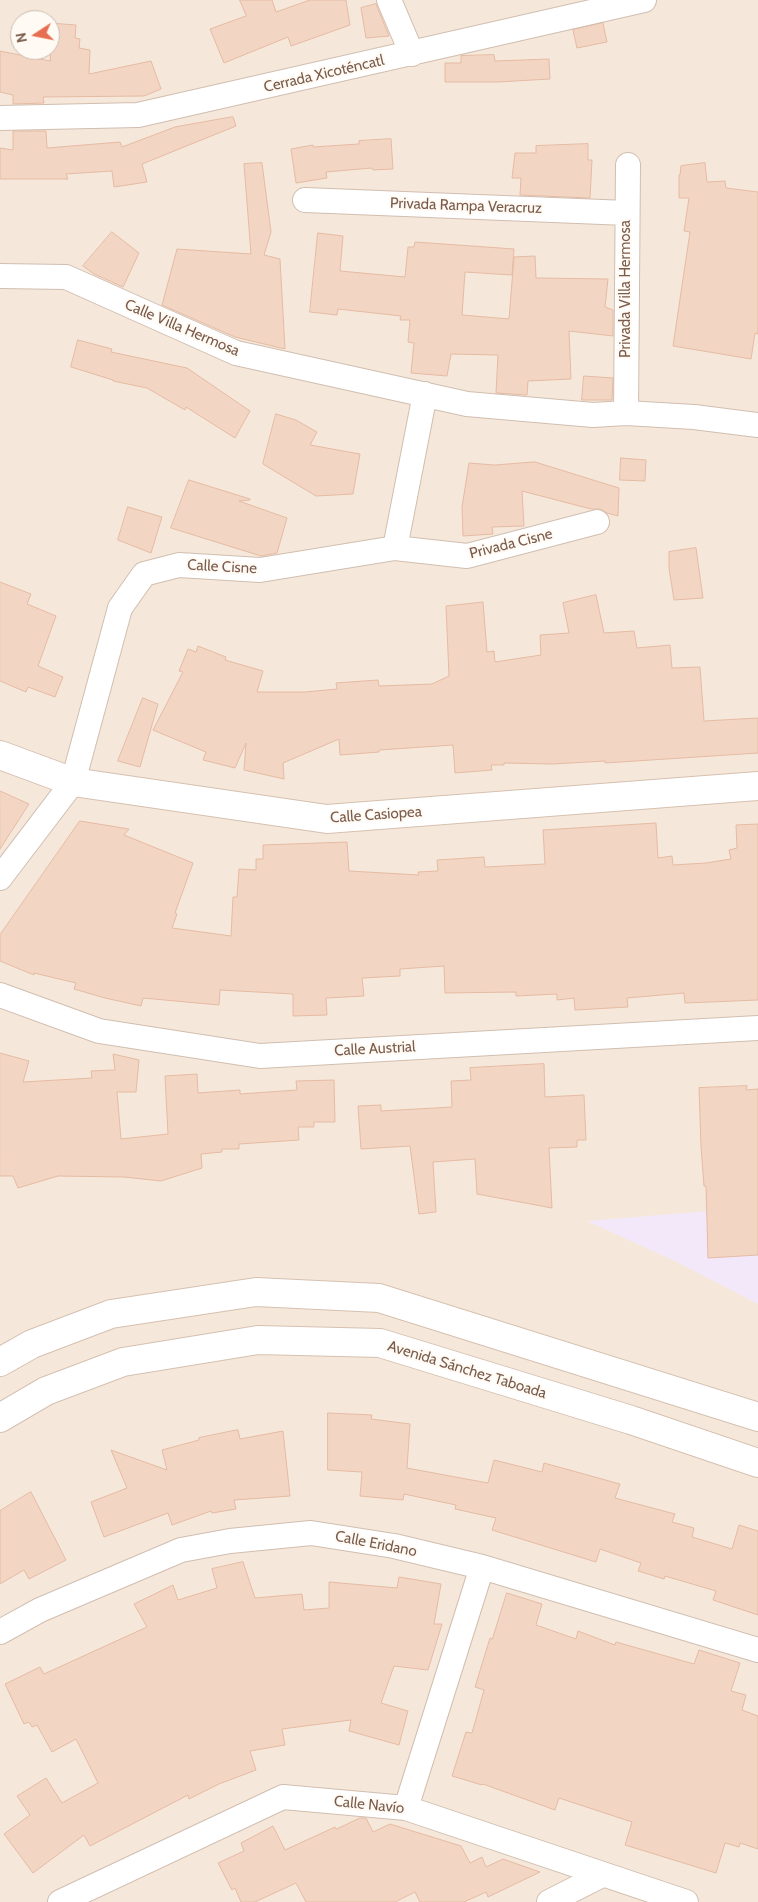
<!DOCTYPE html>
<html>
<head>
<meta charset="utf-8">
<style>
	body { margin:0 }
	#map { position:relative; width:758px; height:1902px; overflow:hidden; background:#fdf6ec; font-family:Cabin,sans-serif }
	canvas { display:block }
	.north { position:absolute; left:10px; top:10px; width:50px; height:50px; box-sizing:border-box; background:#fffaf3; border:1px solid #cabbb1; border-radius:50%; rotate:259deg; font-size:14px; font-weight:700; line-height:20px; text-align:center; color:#7a5c4d }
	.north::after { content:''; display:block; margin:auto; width:18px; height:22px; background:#e76f51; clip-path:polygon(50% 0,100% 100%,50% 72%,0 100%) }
</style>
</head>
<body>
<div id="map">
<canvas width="758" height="1902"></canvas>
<div class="north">N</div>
</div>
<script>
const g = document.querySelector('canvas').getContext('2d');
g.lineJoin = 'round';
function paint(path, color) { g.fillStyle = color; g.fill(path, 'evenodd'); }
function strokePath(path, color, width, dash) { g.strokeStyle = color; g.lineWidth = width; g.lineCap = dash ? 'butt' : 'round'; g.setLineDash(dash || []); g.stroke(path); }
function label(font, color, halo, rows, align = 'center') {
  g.font = font + ' Cabin,sans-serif'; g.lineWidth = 4; g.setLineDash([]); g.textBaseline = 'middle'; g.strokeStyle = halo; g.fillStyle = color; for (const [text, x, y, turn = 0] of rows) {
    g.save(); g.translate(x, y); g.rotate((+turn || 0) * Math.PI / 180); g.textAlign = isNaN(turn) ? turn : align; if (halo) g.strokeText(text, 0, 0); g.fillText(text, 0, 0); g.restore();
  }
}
paint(new Path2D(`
	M0,0H758V1902H0ZM20,20H50V50H20Z`), '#f5e8da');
paint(new Path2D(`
	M758,1207V1304L677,1262L587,1221Z`), '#f3e8fa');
const building = new Path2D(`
	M240,0H272L276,12L310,0H346L350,25L291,46L288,37L224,63L210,29L246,16Z
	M376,4L389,36L366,38L361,8Z
	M50,23L76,25L75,38L80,39L79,48L90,50L89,74L151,61L161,89L144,96L43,97L44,103L13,104V95L0,92V51L50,61Z
	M603,23L607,42L577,48L573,30Z
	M494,55L495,61L549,59L550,79L498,82H445V63H461V56Z
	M233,117L236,126L142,164L147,182L114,187L112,171L66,174L68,179H0V148L13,150V131H46L47,148L120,142L122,147L175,127Z
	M391,139L393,169L373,170L372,168L326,172L327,178L296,183L291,149L313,145V147L359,144V141Z
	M588,144V160H592L590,198L520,195L521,178H512L515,153H536V146Z
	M262,163L271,232L264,255L280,259L285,349L235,337L162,305L177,249L251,254L244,164Z
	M705,163L707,182L725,181L726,188L758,192V334L755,333L751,359L673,346L690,232L684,231L689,198H679V175H680L681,166Z
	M112,232L139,253L123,287L94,274L83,266Z
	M318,233L343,236L340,271L405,277L408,247H414L415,242L514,249L512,275L465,272L462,315L509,319L514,257L535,256L536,278L608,279L605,307L613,310V336L569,331L571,379L528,381L527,395L496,393L498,355L451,354L447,376L411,373L414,343L408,342L410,320H400L401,316L338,309L337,315L310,312Z
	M78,340L112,349L111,352L187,368L250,411L235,438L186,407L185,410L147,388L113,381V380L71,367Z
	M584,376L613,378L612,400H582Z
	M276,414L296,420L317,432L310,445L360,454L353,494L316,496L263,464Z
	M621,458L646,460L645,481L620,480Z
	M535,462L619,488L618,516L607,513L600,509H591L522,491L524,526L492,527L493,534L463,536L462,507L469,463L494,465Z
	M189,480L250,499V500L239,501L287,518L277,553L261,556L171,528Z
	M128,507L162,517L151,553L118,540Z
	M696,548L703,598L674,600L669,568V552Z
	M0,582L31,594L27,604L56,616L38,666L63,677L55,697L28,687L26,692L0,681Z
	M596,595L604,633L634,631L637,648L670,645L672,668L700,667L704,721L758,718V753L605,763V761L553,764L504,763V765H491L492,770L455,773L453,745L379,750V752L340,755L339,739L283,763L284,779L244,770L246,743L235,768L203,760L206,752L153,730L183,672L179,671L188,649L196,652L198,646L226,657L225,660L263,671L257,692H305L337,689L336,683L378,680L379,686L432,684L449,676L446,606L483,602L487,652L494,651L495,662L541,655L540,635L569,633L563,603Z
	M143,698L158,704L140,767L118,761Z
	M0,791L29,804L0,849Z
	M80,821L129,829L124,835L193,863L175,913L177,914L172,928L231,936L233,897H237L239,869L256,870V859H263V845L347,842L349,871L419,875L418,872L438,871L437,860L484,857L485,867L545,864L543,830L656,823L658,858L672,856L673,865L706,863L731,859L729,850L737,848L736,825L758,824V1000L685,1003L684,993L627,998L628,1007L575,1010L574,998L557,1000V994L516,996V992L445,993L444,966L400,969V976L362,978L364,996L326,998L327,1015L293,1016V994L220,990L219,1005L143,998L141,1006L105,998L74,989L76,983L34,973V975L0,961V935Z
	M0,1053L29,1061L23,1082L92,1078L91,1071L115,1070L113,1054L139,1060L136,1092H117L121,1139L168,1134L165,1076L197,1074L198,1093L240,1090V1094L297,1090L296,1081L334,1080L335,1122H314V1127H298L299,1140L239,1144V1149H222V1152L201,1154L202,1168L161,1181L124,1177L58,1176L18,1188L13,1176H0Z
	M544,1064L545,1097L584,1095L586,1140H577V1147L549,1148L552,1208L477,1194L475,1159L433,1162L436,1212L419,1214L410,1146L361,1149L358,1106L381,1105V1111L452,1107L451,1081L471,1080L470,1068Z
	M747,1086L746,1090L758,1089V1255L708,1258L706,1186H704L701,1146L699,1088Z
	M328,1413L372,1415L371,1419L410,1424L407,1468L488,1483L494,1460L542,1472L544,1463L620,1484L615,1498L675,1514L672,1522L694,1528L692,1537L732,1549L739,1525L758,1531V1615L713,1600L716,1591L665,1576L664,1579L638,1571L641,1563L600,1549L596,1562L492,1530L496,1518L455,1509L456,1505L404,1494L403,1500L360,1496L362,1472L328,1470Z
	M238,1430L240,1439L283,1431L290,1496L234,1500L236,1509L212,1513L211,1511L172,1525L168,1513L104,1537L91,1502L127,1488L111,1450L167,1470L162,1450L199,1440V1438Z
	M31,1492L66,1560L29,1579L24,1570L0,1584V1511Z
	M243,1562L255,1598L302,1594L304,1610L329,1608V1582L397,1588L399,1577L441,1584L434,1624H442L428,1670L394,1666L381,1703L408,1711L399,1745L349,1731L351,1720L282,1729L285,1745L250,1751L256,1770L219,1784L189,1799L188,1795L90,1846L84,1835L33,1873L4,1834L30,1815L17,1796L46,1778L62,1803L98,1783L76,1739L52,1752L37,1725L32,1727L29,1722L24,1724L5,1684L40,1667L44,1674L147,1627L134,1604L173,1585L178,1600L217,1588L212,1569Z
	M507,1593L542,1604L536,1625L576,1639L578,1631L615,1645L616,1642L694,1664L699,1650L740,1663L731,1691L746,1695L742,1710L758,1716V1849L740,1843L739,1847L725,1843L716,1873L625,1845L632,1822L559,1798L555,1810L483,1784L482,1785L452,1776L466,1732L472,1733L484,1690L475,1687L490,1638L492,1639Z
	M360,1818H366L373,1832L390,1824L461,1846L470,1863L482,1857L486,1867L503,1859L540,1872L488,1897L486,1892L464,1902H420L415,1892L395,1902H306L296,1883L255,1902H241L235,1888L232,1890L218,1863L244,1851L241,1843L273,1826L285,1850L335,1827L336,1829Z`);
paint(building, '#f3d5c3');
strokePath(building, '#e6bba3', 1);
const street = new Path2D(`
	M389,0L412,54
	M0,118L138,115L644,0
	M305,200L627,213
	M0,276L66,277L236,353L467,404L593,415L626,413L694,417L758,425
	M626,413L628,165
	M395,548L425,394
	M0,878L73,782L120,608L144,574L179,565L260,570L395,548L467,556L597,522
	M0,995L99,1031L260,1056L758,1028
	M0,1632L40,1610L181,1550L230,1541L311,1533L394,1546L482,1567L758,1650
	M406,1808L482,1567
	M60,1902L283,1797L406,1808L686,1902
	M549,1902L602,1875`);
const secondary = new Path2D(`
	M0,755L73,782L327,819L758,786
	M0,1362L32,1344L111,1314L256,1292L379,1298L758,1417
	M0,1418L46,1391L123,1362L258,1340L380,1343L631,1420L758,1463`);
strokePath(street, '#d1beb0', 26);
strokePath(secondary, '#d6c0b0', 30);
strokePath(street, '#fff', 24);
strokePath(secondary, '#fff', 28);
label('15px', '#7a5c4d', '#fffaf3', [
	["Cerrada Xicoténcatl",324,74,-13],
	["Privada Rampa Veracruz",466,206,2],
	["Privada Villa Hermosa",626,289,-90],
	["Calle Villa Hermosa",182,328,23],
	["Privada Cisne",511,544,-14],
	["Calle Cisne",222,567,3],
	["Calle Casiopea",376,815,-4],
	["Calle Austrial",375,1049,-3],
	["Avenida Sánchez Taboada",467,1370,17],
	["Calle Eridano",376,1544,11],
	["Calle Navío",369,1805,6]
]);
</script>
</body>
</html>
